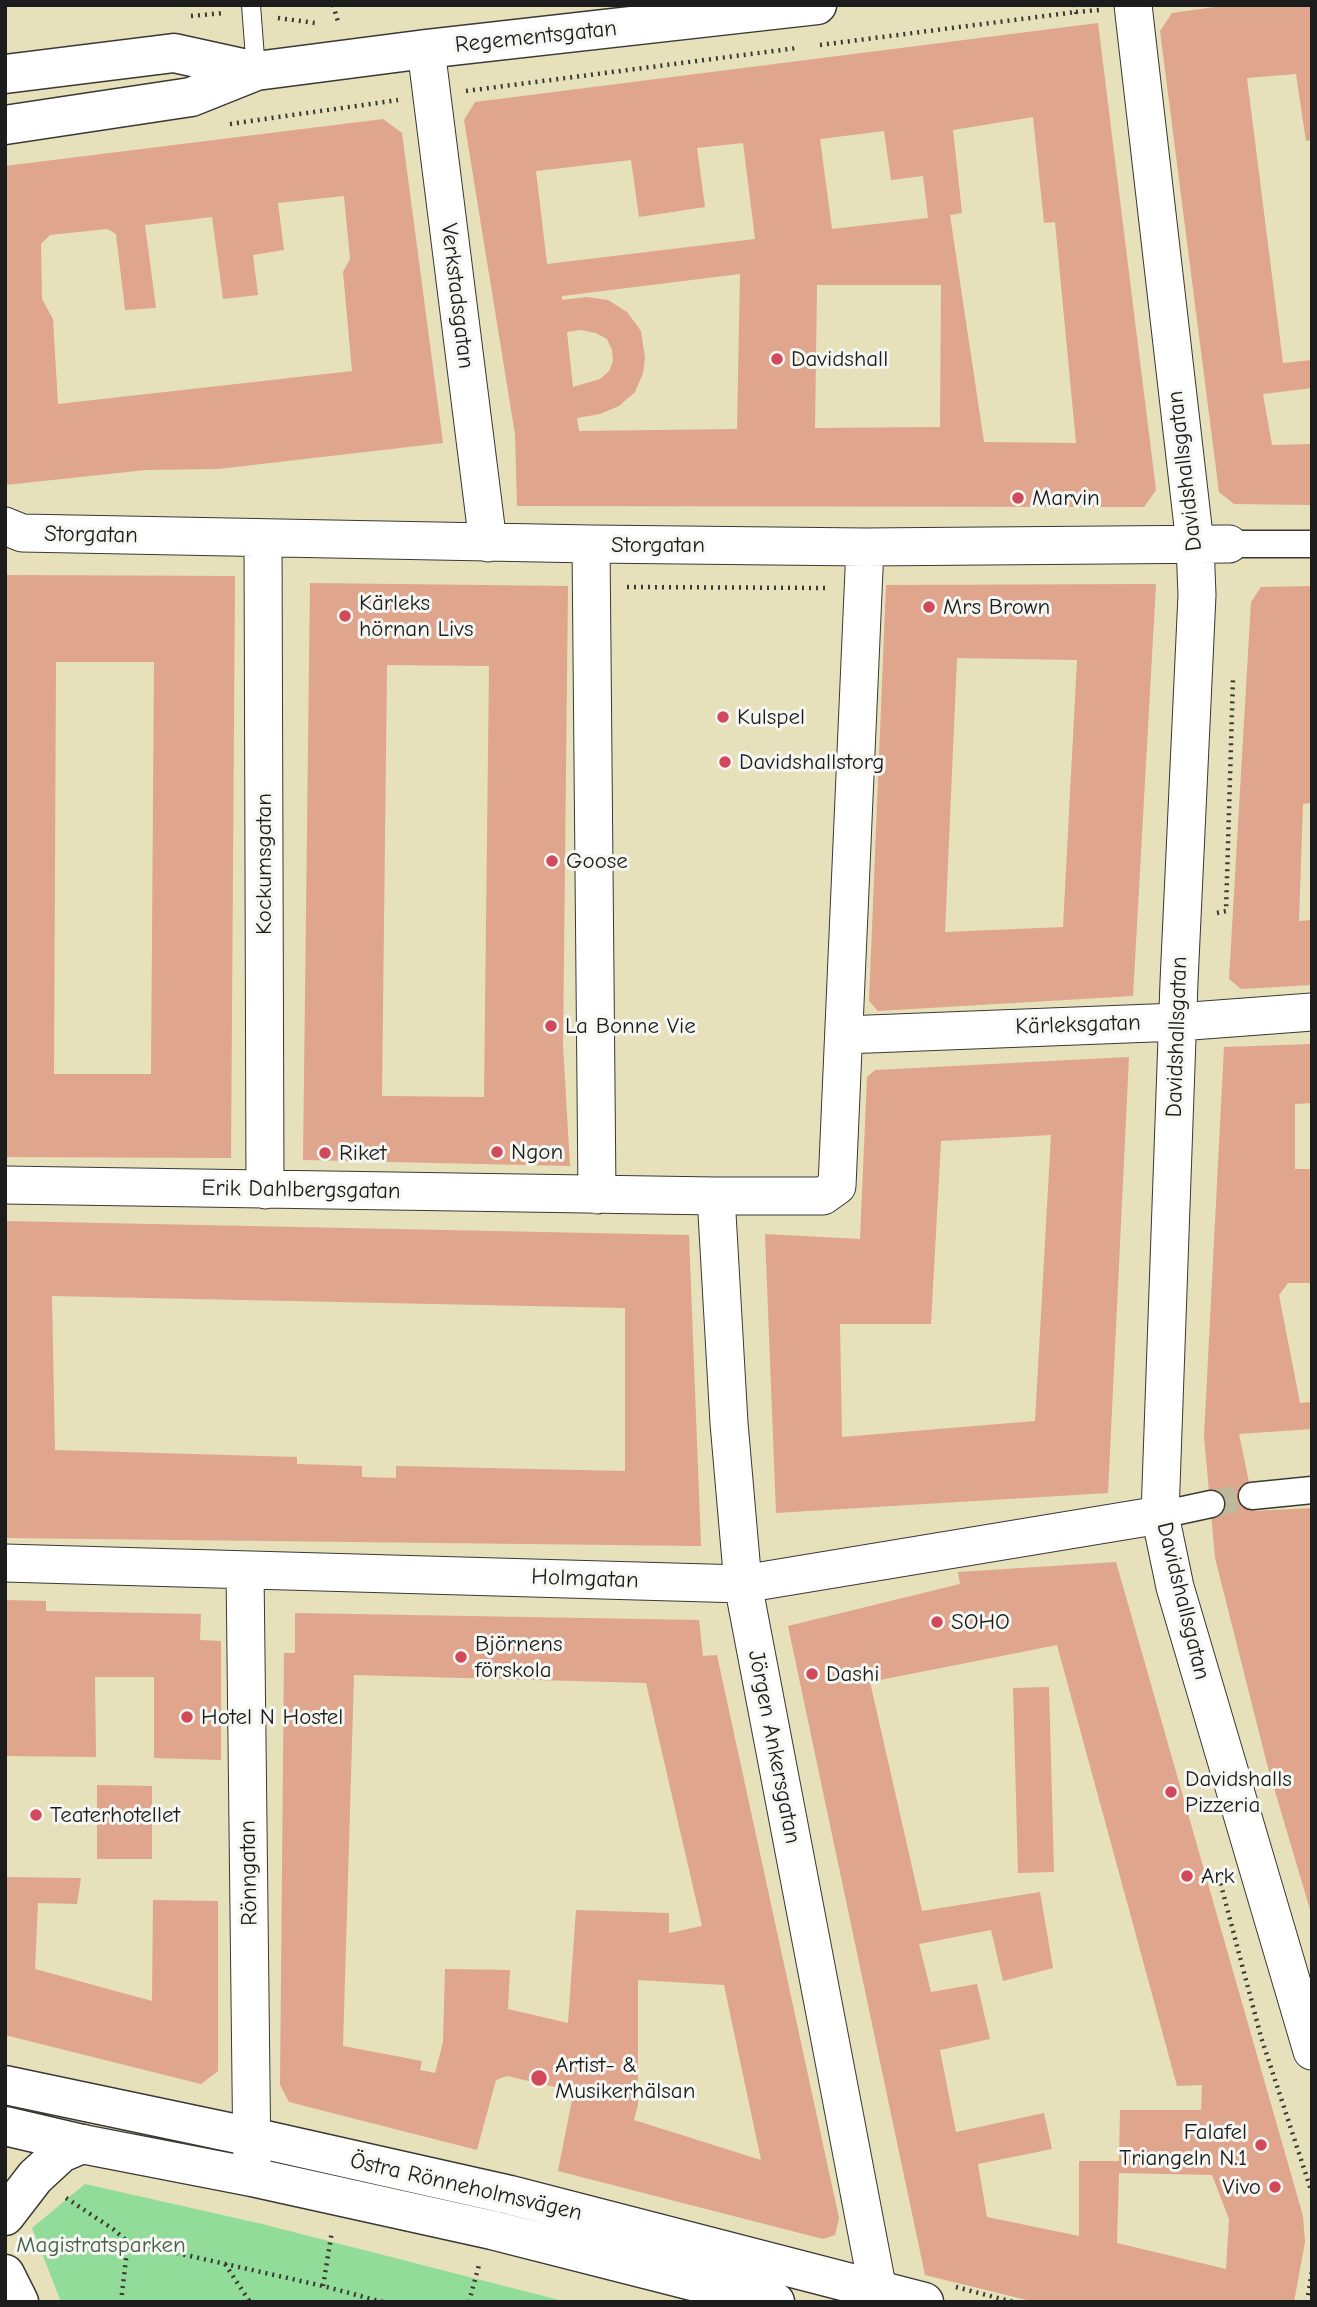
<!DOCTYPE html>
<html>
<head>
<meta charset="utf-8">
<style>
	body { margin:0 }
	#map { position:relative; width:1317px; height:2307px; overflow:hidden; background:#e6e0bb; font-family:"Comic Neue",sans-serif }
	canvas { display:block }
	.frame { position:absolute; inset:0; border:7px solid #1c1c1c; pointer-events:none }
</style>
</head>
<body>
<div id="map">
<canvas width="1317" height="2307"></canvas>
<div class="frame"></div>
</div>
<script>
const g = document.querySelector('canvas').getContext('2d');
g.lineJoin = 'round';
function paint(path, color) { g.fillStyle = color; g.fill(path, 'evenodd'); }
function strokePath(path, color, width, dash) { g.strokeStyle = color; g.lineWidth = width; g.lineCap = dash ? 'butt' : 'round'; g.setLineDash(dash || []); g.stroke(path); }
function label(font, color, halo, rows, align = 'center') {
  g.font = font + ' "Comic Neue",sans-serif'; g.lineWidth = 6; g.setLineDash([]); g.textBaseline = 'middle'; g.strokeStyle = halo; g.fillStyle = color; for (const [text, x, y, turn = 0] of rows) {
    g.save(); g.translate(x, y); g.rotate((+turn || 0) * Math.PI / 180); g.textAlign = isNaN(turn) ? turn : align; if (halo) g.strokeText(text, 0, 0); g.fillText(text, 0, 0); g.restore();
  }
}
paint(new Path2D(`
	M85,2184L262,2224L567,2302H61L32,2228Z`), '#91dc98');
paint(new Path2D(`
	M1229,5H1312V140L1306,141L1296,74L1247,78L1283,363L1312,360V388L1263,394L1272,445L1312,444V505L1234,504L1219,492L1160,31L1172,13Z
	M1098,23L1156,490L1144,507L517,506L515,434L464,120L475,102ZM1033,117L1044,223L1055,222L1076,443L984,442L950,215L962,213L953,130ZM884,131L891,180L923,176L928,218L832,229L820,139ZM743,143L755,239L547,264L536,171L631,160L639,217L705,207L697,148ZM740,274L737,429L579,431L577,418L600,414L619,406L635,392L643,373L645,358L641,331L627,312L608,300L587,297L562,300V296ZM817,285H941L940,427L815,428ZM581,330L596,333L607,339L612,350L613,361L609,371L600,379L573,387L567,332Z
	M383,119L402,133L443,443L218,469L146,470L5,485V166ZM344,196L350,259L343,272L352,371L58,404L53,319L42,299L41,244L50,235L107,229L116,234L125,310L156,308L145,225L212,217L223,299L258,295L253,255L284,250L278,203Z
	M5,575L235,576L231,1158L5,1157ZM56,662H154L151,1074H54Z
	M310,583L568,586L563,1045L570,1166L303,1160ZM387,665L489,666L484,1097L382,1096Z
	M1156,584L1133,996L878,1011L869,1001L886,585ZM957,658L1077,660L1063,927L945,932Z
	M1312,586V803L1303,804L1299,921L1312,920V985L1241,989L1229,979L1251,602L1261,587Z
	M1312,1044V1103L1295,1104V1169H1312V1283H1288L1279,1295L1300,1403L1312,1402V1429L1239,1434L1255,1511L1312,1508L1311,1913L1267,1764L1215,1558L1204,1436L1224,1047Z
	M1129,1057L1108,1493L776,1513L765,1234L860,1239L867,1077L875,1070ZM1051,1135L1035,1421L842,1437L840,1324H931L941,1141Z
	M5,1221L689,1235L701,1546L5,1538ZM52,1296L625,1308V1471L396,1466V1478L362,1477V1466L297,1464V1457L55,1450Z
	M1116,1562L1303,2216L1305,2242L1294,2302H1035L925,2275L788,1626L960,1584L958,1572ZM1057,1645L1177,2086L1202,2085L1201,2110H1120L1119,2161H1079V2236L987,2217L978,2164L1052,2149L1044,2113L956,2132L940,2050L990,2039L977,1984L931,1992L919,1944L991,1930L1003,1981L1053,1968L1040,1892L922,1911L870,1682ZM1119,2173L1212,2175L1229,2219L1226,2269L1117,2243Z
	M5,1600L46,1601V1611L201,1614L200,1640L221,1641V1760L154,1758V1677H95L96,1757L5,1756Z
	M295,1613L699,1620L703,1656L717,1655L839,2218L835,2235L823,2239L558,2171L572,2100L564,2089L507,2076L496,2080L477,2150L289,2102L280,2085L284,1653H295ZM354,1675L646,1683L702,1926L669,1933V1913L576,1910L568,2023L508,2009L510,1970L445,1969L443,2042L435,2073L420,2070L422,2061L343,2046ZM638,1980L724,1985L761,2160L634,2120L638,2105Z
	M1049,1687L1054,1872L1018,1873L1013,1688Z
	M97,1785L152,1786V1859H97Z
	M5,1877L81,1878L77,1904L38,1903L35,1969L152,2001L153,1900L218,1901V2071L201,2084L5,2035Z`), '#dfa58d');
strokePath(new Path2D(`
	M1211,1504L1252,1496`), '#beb99b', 26, [26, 13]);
const service = new Path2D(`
	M251,5L256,71`);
const pedestrian = new Path2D(`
	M1229,544H1312
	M1252,1496L1312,1490
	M1160,1515L1211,1504`);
const minor = new Path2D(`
	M1133,5L1195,544L1197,595L1179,982L1160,1515L1175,1587L1312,2051
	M426,49L488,543
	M5,526L22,533L591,544L865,547L1229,544
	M263,538L265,1190
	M591,544L597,1195
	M844,1035L1178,1022L1312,1012
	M5,1185L716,1196H823L837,1186L865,547
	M716,1196L729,1423L743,1584L878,2291
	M5,1563L743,1584L1160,1515
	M245,1570L252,2167`);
const tertiary = new Path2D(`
	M5,2085L252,2137L510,2195L924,2302
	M5,2126L82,2144L252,2177L492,2230L775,2302`);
const secondary = new Path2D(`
	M5,74L174,53L256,71
	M5,125L191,97L256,71L426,49L817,5
	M5,2216L35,2177L61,2153L82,2144
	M5,2274L19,2302`);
strokePath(service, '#3a3934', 20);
strokePath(pedestrian, '#3a3934', 29);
strokePath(minor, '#3a3934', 39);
strokePath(tertiary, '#3a3934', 41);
strokePath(secondary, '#3a3934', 41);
strokePath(new Path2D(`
	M333,5L339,25
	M1075,5L1076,12L1099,10
	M191,16L224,13
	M278,18L315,23
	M820,45L1076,12
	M466,91L797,48
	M230,124L398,100
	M627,587L829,588
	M1217,913L1226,911L1233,678
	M1217,1870L1261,2037L1312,2193
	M66,2198L113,2229L128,2242L323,2286L383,2302
	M225,2264L250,2302
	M323,2286L332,2231
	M956,2287L1013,2302
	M121,2302L128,2242
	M469,2302L479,2265
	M1307,2302L1312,2271`), '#3a3934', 4.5, [2, 5]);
strokePath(service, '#fff', 18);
strokePath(pedestrian, '#fff', 26);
strokePath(minor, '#fff', 37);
strokePath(tertiary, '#fff', 38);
strokePath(secondary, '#fff', 38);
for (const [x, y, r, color] of [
	[777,359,7,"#d1495b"],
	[1018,498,7,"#d1495b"],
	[929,607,7,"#d1495b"],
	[345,616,7,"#d1495b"],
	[723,717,7,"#d1495b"],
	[725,762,7,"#d1495b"],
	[552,861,7,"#d1495b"],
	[551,1026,7,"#d1495b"],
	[497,1152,7,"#d1495b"],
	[325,1153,7,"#d1495b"],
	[937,1622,7,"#d1495b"],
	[461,1657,7,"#d1495b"],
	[812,1674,7,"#d1495b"],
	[187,1717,7,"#d1495b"],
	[1171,1792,7,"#d1495b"],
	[36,1815,7,"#d1495b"],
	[1187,1876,7,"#d1495b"],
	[539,2078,9,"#d1495b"],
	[1261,2145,7,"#d1495b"],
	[1275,2187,7,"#d1495b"]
]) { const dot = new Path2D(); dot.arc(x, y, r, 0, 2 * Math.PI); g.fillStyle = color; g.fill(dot); strokePath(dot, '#f6f6f2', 2.5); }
label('23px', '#1c1c1c', '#f6f6f2', [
	["Regementsgatan",536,37,-6],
	["Verkstadsgatan",457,296,83],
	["Davidshallsgatan",1185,471,-97],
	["Storgatan",91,535,1],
	["Storgatan",658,545],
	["Kockumsgatan",264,864,-90],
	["Kärleksgatan",1078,1025,-2],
	["Davidshallsgatan",1177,1037,-88],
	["Erik Dahlbergsgatan",301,1190,1],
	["Holmgatan",585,1579,2],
	["Davidshallsgatan",1183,1601,76],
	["Jörgen Ankersgatan",774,1747,79],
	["Rönngatan",249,1873,-91],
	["Östra Rönneholmsvägen",466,2187,13]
]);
label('23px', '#1c1c1c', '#f6f6f2', [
	["Davidshall",791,359],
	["Marvin",1032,498],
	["Kärleks",359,603],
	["hörnan Livs",359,629],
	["Mrs Brown",943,607],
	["Kulspel",737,717],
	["Davidshallstorg",739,762],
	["Goose",566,861],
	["La Bonne Vie",565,1026],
	["Ngon",511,1152],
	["Riket",339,1153],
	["SOHO",951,1622],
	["Björnens",475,1644],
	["förskola",475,1670],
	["Dashi",826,1674],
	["Hotel N Hostel",201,1717],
	["Davidshalls",1185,1779],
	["Pizzeria",1185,1805],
	["Teaterhotellet",50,1815],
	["Ark",1201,1876],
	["Artist- &",555,2065],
	["Musikerhälsan",555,2091],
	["Falafel",1247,2132,"right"],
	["Triangeln N.1",1247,2158,"right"],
	["Vivo",1261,2187,"right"]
], 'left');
label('23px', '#455f47', '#f6f6f2', [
	["Magistratsparken",101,2245]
]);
</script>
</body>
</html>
